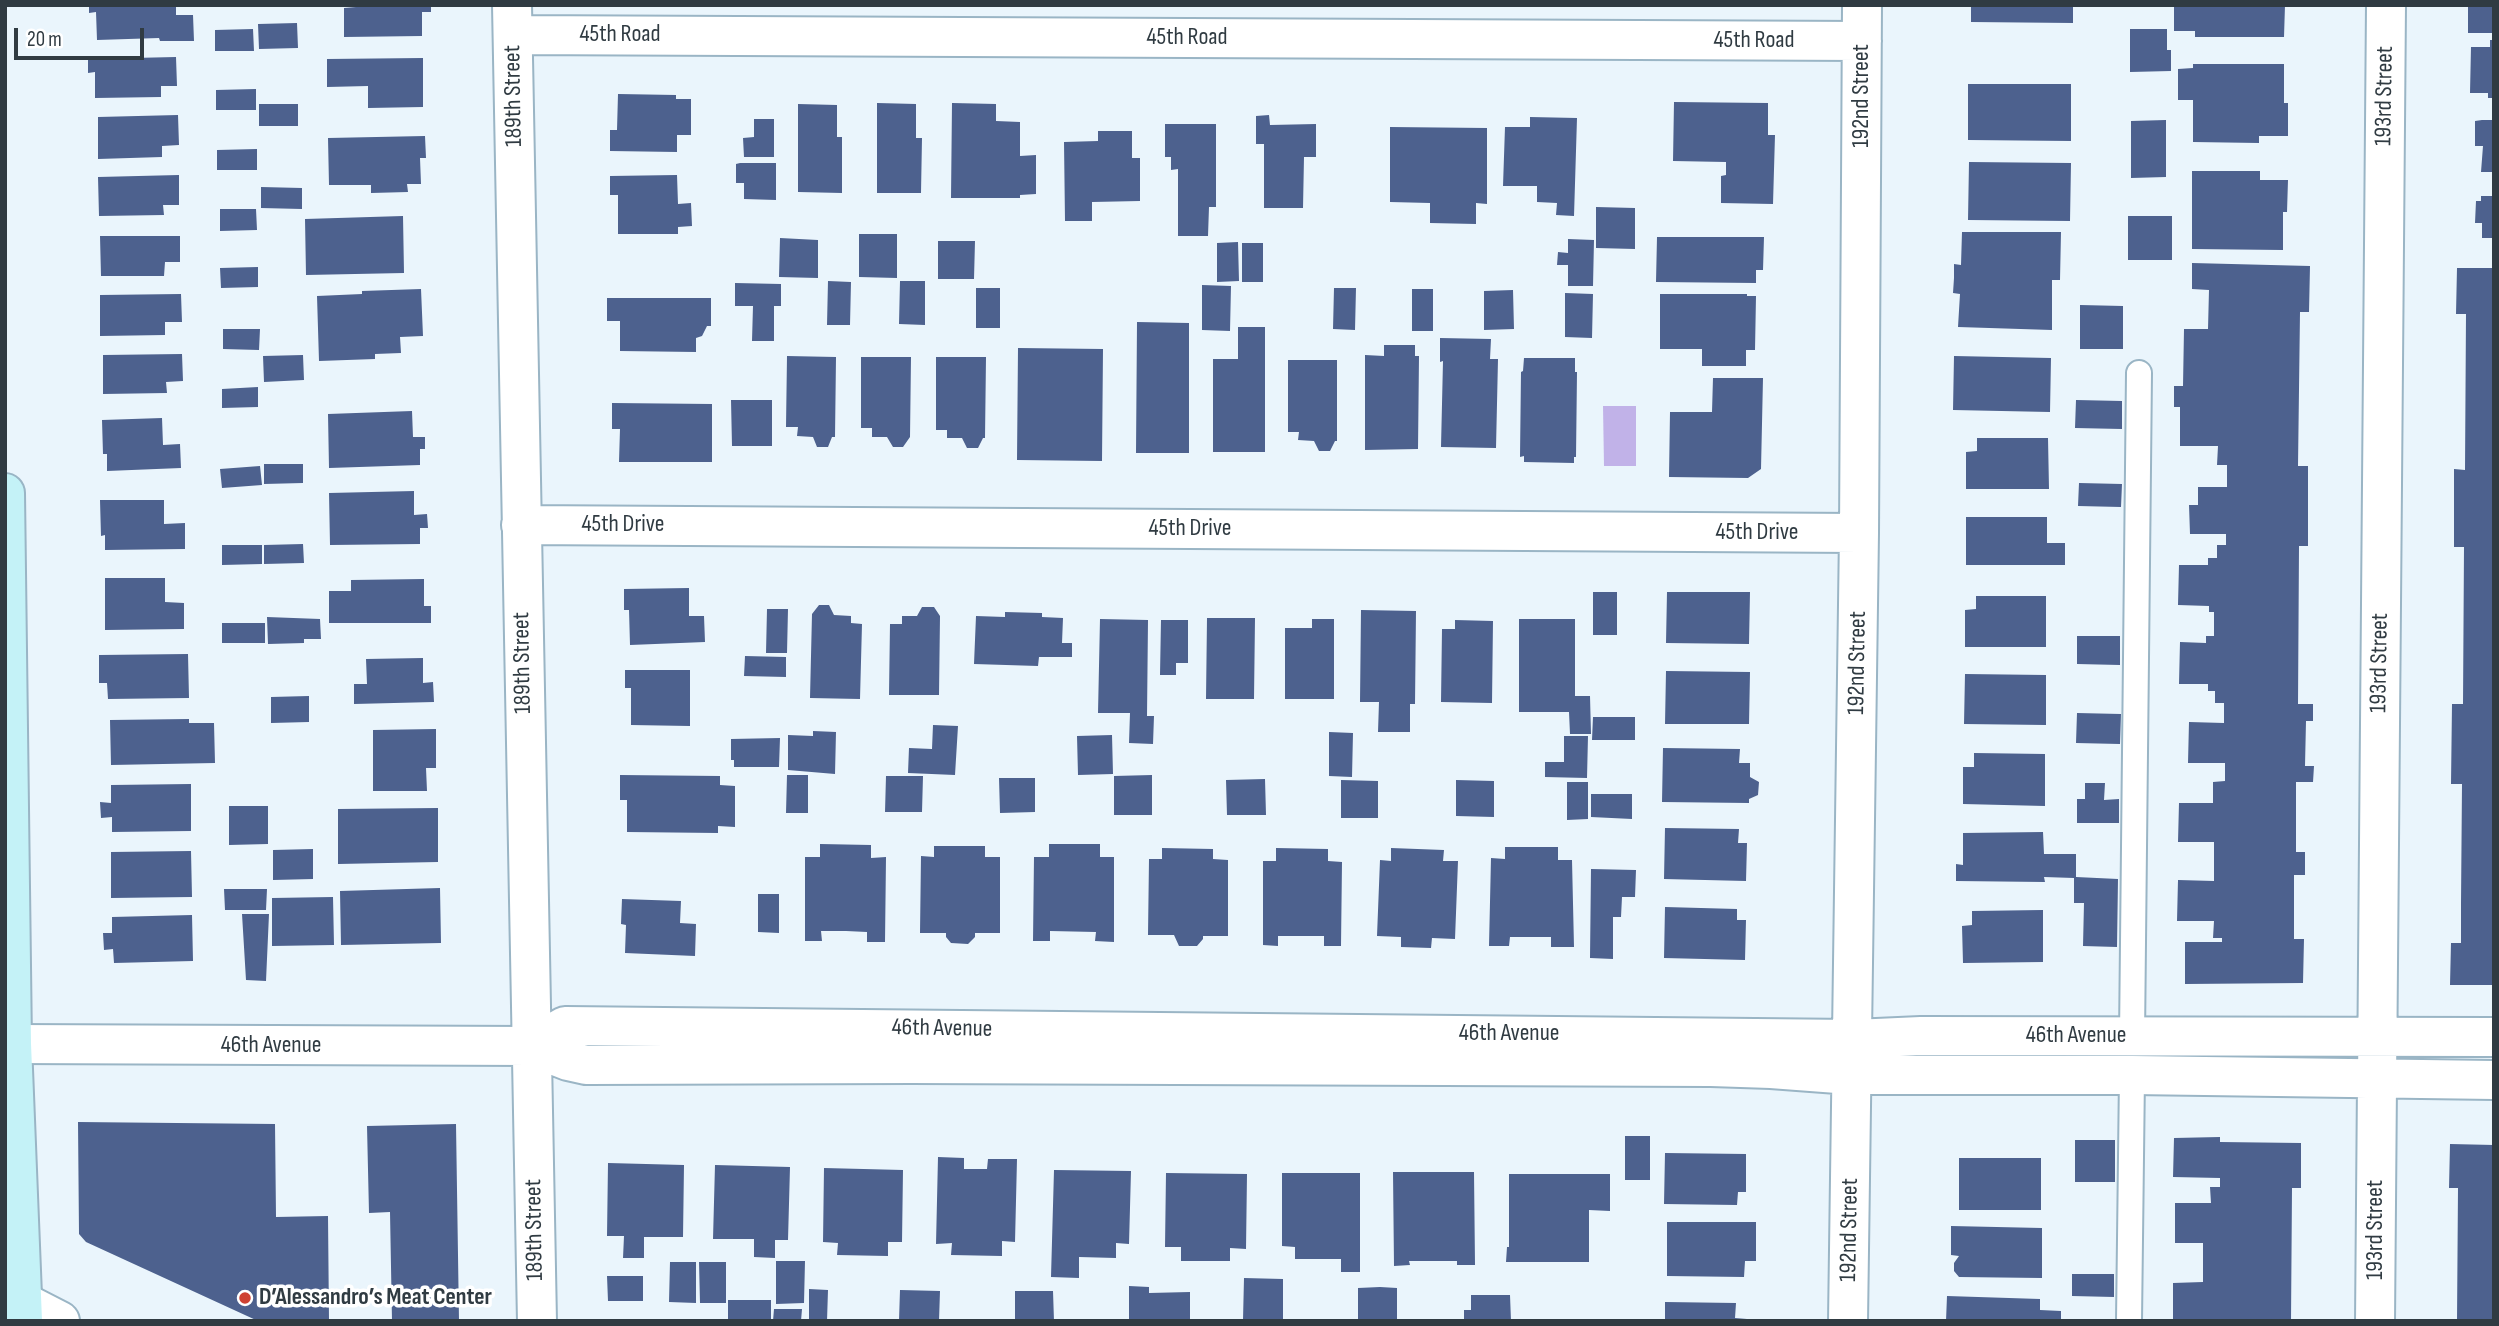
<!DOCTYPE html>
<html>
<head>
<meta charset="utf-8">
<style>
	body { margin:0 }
	#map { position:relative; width:2499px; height:1326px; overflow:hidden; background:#eaf5fc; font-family:"Sofia Sans Condensed",sans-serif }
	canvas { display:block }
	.frame { position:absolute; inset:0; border:7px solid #303b42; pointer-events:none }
	.scale { position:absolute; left:14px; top:28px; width:130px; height:32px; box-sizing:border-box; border:4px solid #303b42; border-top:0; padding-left:9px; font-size:21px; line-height:24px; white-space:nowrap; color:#303b42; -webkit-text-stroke:5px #fff; paint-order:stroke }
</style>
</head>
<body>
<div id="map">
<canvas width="2499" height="1326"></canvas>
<div class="frame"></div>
<div class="scale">20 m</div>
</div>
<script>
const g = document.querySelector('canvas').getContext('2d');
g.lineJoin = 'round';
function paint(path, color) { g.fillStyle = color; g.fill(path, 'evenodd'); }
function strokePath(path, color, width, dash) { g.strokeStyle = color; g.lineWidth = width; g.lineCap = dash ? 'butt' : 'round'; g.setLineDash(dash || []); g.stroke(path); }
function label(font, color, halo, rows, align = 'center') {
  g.font = font + ' "Sofia Sans Condensed",sans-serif'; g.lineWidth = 7; g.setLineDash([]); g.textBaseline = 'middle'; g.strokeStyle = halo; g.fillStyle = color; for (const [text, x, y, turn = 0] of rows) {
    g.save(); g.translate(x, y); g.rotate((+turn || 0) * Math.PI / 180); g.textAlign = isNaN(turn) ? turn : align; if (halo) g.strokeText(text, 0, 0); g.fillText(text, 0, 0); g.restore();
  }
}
paint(new Path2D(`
	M1603,406H1636V466H1604Z`), '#c1b2e8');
paint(new Path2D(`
	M89,5H176V15H193L194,41H160L159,38L97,40L96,12L89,13Z
	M356,5H431V12H422V36L344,37V8L356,7Z
	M1971,5H2073V23L1971,22Z
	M2174,5H2285L2284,37H2195V31H2174Z
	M2468,5H2494V33H2468Z
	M297,23L298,48L259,49L258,24Z
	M253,29L254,51H215V30Z
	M2130,29H2167V50H2171V71L2130,72Z
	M2490,40H2494V98H2488V93H2470L2471,47H2490Z
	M176,57L177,86H161V97L95,98V72L88,73V59Z
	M423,58V107L368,108V86L327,87V59Z
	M2193,64H2284V103H2288V136H2259V143L2193,142V100H2178V69L2193,68Z
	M1968,84H2071V141L1968,140Z
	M256,89V110H216V90Z
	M618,94L676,95V99H691V135H677V152L610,151V130H617Z
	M1674,102L1768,103V135H1775L1773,204L1721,203V176L1726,175V162L1673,161Z
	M877,103L916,104V138H922L921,193H877Z
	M952,103L996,104V121L1020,122V156L1036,155V194L1020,195V198H951Z
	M259,104H298V126H259Z
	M798,104L837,105V137H842V193L798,192Z
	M178,115L179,145L162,146V157L98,159V117Z
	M1269,115L1270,125L1316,124V157H1304L1303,208H1264V144H1256V116Z
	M1530,117L1577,118L1574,216L1556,215L1557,203L1537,202V186H1503L1505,127H1530Z
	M754,119H774V157H744L743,138L754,137Z
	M2166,120V177L2131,178V121Z
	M2482,120H2494V172H2481L2483,146H2475V121Z
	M1165,124H1216V207H1209L1208,236H1178V169L1171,170V157H1165Z
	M1390,127L1487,128V204L1476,203V224L1430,223V203L1390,202Z
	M1098,131H1132V158H1140V201L1092,202V221H1065L1064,142L1098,141Z
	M425,136L426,158H420L421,184H407L408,192L371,193V185H329L328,138Z
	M257,149V170H217V150Z
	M1969,162L2071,163L2070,221L1968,220Z
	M740,163H776V200L744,199V183H736V164Z
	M2192,171H2260V180H2288L2287,212H2283V250L2192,249Z
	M179,175V205H163L164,215L99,216L98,177Z
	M677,175L678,204L691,203L692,226L678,227V234H618V195H610V176Z
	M261,187L302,188V209L261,208Z
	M2481,196H2494V238H2482V223H2475L2476,201H2481Z
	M1596,207L1635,208V249L1596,248Z
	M220,209H256L257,230L220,231Z
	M403,216L404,273L306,275L305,219Z
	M2128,216H2172V260H2128Z
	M1962,232H2061L2060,280H2052V330L1958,327L1960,294L1953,293L1954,278V264L1961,265Z
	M859,234H897V278L859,277Z
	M100,236H180V262H165L164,276H101Z
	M1657,237H1764L1763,270H1756V283L1656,282Z
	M780,238L818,240V278L779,277Z
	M1568,239L1594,240L1593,286H1568V265H1557L1558,252L1568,253Z
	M938,241H975L974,279H938Z
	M1238,242L1239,281L1217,282V243Z
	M1242,243H1263V282H1242Z
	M2192,263L2310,266L2309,312H2300L2298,466H2308V546H2299L2298,704H2313V721H2306L2305,766H2314L2313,782H2296V852H2305V875H2294V939H2304L2303,983L2185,984V942H2222V938H2213L2214,921H2177L2178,880L2214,881V842H2178L2179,803H2213V782L2225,781V763H2188L2189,722L2224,723V703H2215V691H2208V684H2179L2180,642L2206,643V636H2214V612H2209V606L2178,605L2179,565H2208V558H2217V545H2226V534H2190L2189,505H2198V487H2227V465H2217L2218,446H2180V407H2174V386H2183L2184,329H2208L2209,290L2192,289Z
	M258,267V287L221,288L220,268Z
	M2457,268H2494V985H2450L2451,943H2461V903L2462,784H2451L2452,704H2463L2464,547H2454V469L2465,470L2466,314H2456Z
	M828,281L851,282L850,325H827Z
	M900,281H925V325L899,324Z
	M735,283L781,284V306H774V341H752L753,306H735Z
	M1202,285L1231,286L1230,331L1202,330Z
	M976,288H1000V328H976Z
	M1334,288H1356L1355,330L1333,329Z
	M421,289L423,336L400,337L401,353L375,354V359L319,361L317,296L362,294V291Z
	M1412,289H1433V331H1412Z
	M1513,290L1514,329L1484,330V291Z
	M1565,293L1593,294L1592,338L1565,337Z
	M181,294L182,322H165V335L100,336V295Z
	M1660,294H1747V296H1756L1755,350H1746V366H1702V349H1660Z
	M607,298H711V326H707L702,336L696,338V352L620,351V321H607Z
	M2080,305L2123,306V349H2080Z
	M1137,322L1189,323V453H1136Z
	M1238,327H1265V452H1213V359H1238Z
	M223,329H260L259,350L223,349Z
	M1440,338L1491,339L1490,359H1498L1496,448L1441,447L1443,361L1440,362Z
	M1384,345H1415V356H1419L1418,449L1365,450V355L1384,356Z
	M1018,348L1103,349L1102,461L1017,460Z
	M182,354L183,381L166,382L167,393L103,394V355Z
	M303,355L304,380L264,382L263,356Z
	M787,356L836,357L835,437H832L828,447H817L813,437L797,436L798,427H786Z
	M1954,356L2051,358L2050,412L1953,410Z
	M861,357H911L910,437L903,447H893L887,437H872V428H861Z
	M936,357H986L985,438H983L978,448H967L962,438H947V430H936Z
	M1524,358H1575V372H1577L1576,457H1574V463L1524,462V456L1520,457L1521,372L1523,371Z
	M1288,360H1337V441H1335L1330,451H1319L1314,441L1298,440L1299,432H1288Z
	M1713,378H1763L1761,469L1748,478L1669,477L1670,412H1712Z
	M258,387V407L222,408V389Z
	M731,400H772V446H732Z
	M2076,400L2122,401V429L2075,428Z
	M612,403L712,404V462H619L620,429H612Z
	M412,411L413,437H425V449H420V465L329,468L328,414Z
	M162,418L163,445L180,444L181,468L107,471V454H103L102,420Z
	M1977,438H2048L2049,489H1966V452L1977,451Z
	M264,464H303V483L264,484Z
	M260,466L262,485L222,488L220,469Z
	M2079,483L2122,484L2121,507L2078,506Z
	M414,491V515L427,514L428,528H420V544L330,545L329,493Z
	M100,500H164V524L185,523V549L105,550V535L101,536Z
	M1966,517H2047V543H2065V565H1966Z
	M303,544L304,563L264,564V545Z
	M222,545H262V564L222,565Z
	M105,578H165V602L184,603V629L105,630Z
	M424,579V606H431V623H329V591H351V580Z
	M689,588V616H704L705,642L630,645L629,610H624V589Z
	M1593,592H1617V635H1593Z
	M1667,592H1750L1749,644L1666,643Z
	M1976,596H2046V647H1965V610L1976,609Z
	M819,605H829L834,615L851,616V623L862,624L860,699L810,698L812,614Z
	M922,607H934L940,616L939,695H889L890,624H902V616H917Z
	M767,609H788L787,653H766Z
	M1361,610L1416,611L1415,704H1410V732H1378L1379,702H1360Z
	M1005,612L1042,613V617L1063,618L1062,643H1072V657H1039L1038,666L974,664L976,616L1005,617Z
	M267,617L320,619L321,639H304V643L268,644Z
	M1207,618H1255L1254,699H1206Z
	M1100,619L1148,620L1147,716H1154L1153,744L1129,743L1130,713H1098Z
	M1312,619H1334V699H1285V628H1312Z
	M1519,619H1575V696H1590L1591,734H1570L1569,712H1519Z
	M1161,620H1188V663H1176V675H1160Z
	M1455,620L1493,621L1492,703L1441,702L1442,629H1455Z
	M222,623H265V643H222Z
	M2077,636H2120V665L2077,664Z
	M188,654L189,698L108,699L107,683H99V655Z
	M745,656L786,657V677L744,676Z
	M423,658V683L433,682L434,702L354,704V684H367L366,659Z
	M625,670H690V726L631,725V688H625Z
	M1666,671L1750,672L1749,724H1665Z
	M1965,674L2046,675V725L1964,724Z
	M309,696V722L271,723V697Z
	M2077,713L2121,714L2120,744L2076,743Z
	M1593,717H1635V740H1592Z
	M189,719V723H214L215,763L111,765L110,720Z
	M933,725L958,726L955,775L908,773L909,748L932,749Z
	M436,729V768H426L427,791H373V730Z
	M813,731L836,732L835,774L788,770V735L813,736Z
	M1329,732L1353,733L1352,777L1329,776Z
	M1112,735L1113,774L1078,775L1077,736Z
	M1564,736H1588L1587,778L1545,777V762H1564Z
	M780,738L779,767H734V760H731V739Z
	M1663,748L1740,749L1739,763H1750V777L1759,782L1758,795L1749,799V803L1662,802Z
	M1974,753L2045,754V806L1963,804V767H1974Z
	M620,775L720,776V785L735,786V827L718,826V833L627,832V800H620Z
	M787,775H808V813H786Z
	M1152,775V815H1114V776Z
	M886,776H923L922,812H885Z
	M999,778H1035V812L1000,813Z
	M1265,779L1266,815H1227L1226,780Z
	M1341,780L1378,781V818H1341Z
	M1456,780L1494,781V817L1456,816Z
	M1567,782H1588V819L1567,820Z
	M2085,783H2105L2104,800L2119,799V823H2077V799H2085Z
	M191,784V831L112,832V817L101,818L100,802L111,803V785Z
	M1591,794H1632V819L1591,817Z
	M229,806H268V844L229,845Z
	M438,808V862L338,864V809Z
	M1665,828L1739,829L1738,843H1747L1746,881L1664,879Z
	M2043,832L2044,854H2076V877L2118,879L2117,947L2083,946L2084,903H2074V878L2044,877L2045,882L1956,881V864L1963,865V833Z
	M820,844L871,845V858L886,857L885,942H867V932L846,931H821L822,941H805V857H820Z
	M1049,844H1100V857H1114V942L1095,941L1096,932L1050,931V941H1033L1034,857H1049Z
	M934,846H985V857H1000V933H975V937L968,944L951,943L946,937V933H920L921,856L934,857Z
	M1505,847H1558V860H1572L1574,947H1551V937H1510L1509,946H1489L1491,858L1505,859Z
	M1162,848L1213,849V859L1228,860V936H1203V939L1197,946H1179L1174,935H1148L1149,859H1162Z
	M1276,848L1328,849V861L1342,862L1341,946H1324V936H1278V946L1263,945V861H1276Z
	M1391,848L1444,850L1443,861H1458L1455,939L1432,938L1431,948L1401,947V937L1377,936L1380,860L1391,861Z
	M313,849V879L273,880V850Z
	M191,851L192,897L111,898V852Z
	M1591,869L1636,870L1635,897H1622L1621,917H1613V959L1590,958Z
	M440,888L441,943L341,945L340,891Z
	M224,889H267L266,910H225Z
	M758,894H779V933L758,932Z
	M333,897L334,945L272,946V898Z
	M622,899L681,901L680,923L696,924L695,956L625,953L626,925L621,924Z
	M1665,907L1737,909V920H1746L1745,960L1664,958Z
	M2043,910V962L1963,963L1962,926L1972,925V911Z
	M242,914H269L266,981L246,980Z
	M192,915L193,961L114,963L113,949L104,950L103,933H112V917Z
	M78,1122L275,1124L276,1217L328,1216L329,1321H258L86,1242L79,1234Z
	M456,1124L459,1321H392L390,1212L369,1213L367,1126Z
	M1625,1136H1650V1180H1625Z
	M2220,1137V1142L2301,1143V1188H2292L2291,1321H2173V1283L2203,1282V1243H2175V1203H2211L2210,1187H2220V1178L2173,1177L2174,1138Z
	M2075,1140H2115V1182H2075Z
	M2450,1144L2494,1145V1321H2457L2458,1188H2449Z
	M1665,1153L1746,1154V1192H1738L1737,1205L1664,1204Z
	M938,1157L964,1158V1169H987L988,1159H1017L1015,1242L1002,1241V1256L951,1255L952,1243L936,1244Z
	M1959,1158H2041V1210H1959Z
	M608,1163L684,1165L683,1237H644V1258H623L624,1236H607Z
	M715,1165L790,1167L788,1240H775V1258L754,1257V1239H713Z
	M824,1168L903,1170L902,1242H888V1256L837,1255L838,1243L823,1242Z
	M1054,1170L1131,1171L1129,1244L1116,1243V1258L1079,1257V1278L1051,1277Z
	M1393,1172H1474L1475,1265H1457V1261H1409L1410,1265L1394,1266Z
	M1166,1173L1247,1174L1246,1249L1230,1248V1261H1181V1247H1165Z
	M1282,1173H1360V1272H1341V1259H1295V1247L1282,1246Z
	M1509,1174H1610V1211L1589,1210V1262H1506L1507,1247H1509Z
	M1667,1222H1756V1261H1745L1744,1277L1667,1276Z
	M1951,1226L2042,1228V1278L1959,1277L1954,1271V1263L1959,1256L1951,1255Z
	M776,1261H805L804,1303L776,1304Z
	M670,1262H696V1303L669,1302Z
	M699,1262H726V1303H700Z
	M2072,1274H2114V1297L2072,1296Z
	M607,1276H643V1301H608Z
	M1244,1278L1283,1279V1321L1243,1320Z
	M1129,1286L1149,1287V1293L1190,1292V1321H1129Z
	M1380,1287L1397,1288V1321H1358V1288Z
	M809,1289L828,1290L827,1321H809Z
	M900,1290L940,1291L939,1321H899Z
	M1015,1291H1053L1054,1321H1015Z
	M1471,1295H1510L1511,1321H1464V1310H1471Z
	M1947,1296L2040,1299V1310L2061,1311V1321H1946Z
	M728,1300H771V1321H728Z
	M1665,1302L1736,1303L1735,1318L1747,1319V1321H1665Z
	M774,1309H802L801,1321H773Z`), '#4d618e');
const service = new Path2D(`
	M2132,1036L2139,373
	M2129,1321L2132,1075`);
const minor = new Path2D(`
	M512,5L537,1321
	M513,35L1862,41
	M521,525L1859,533
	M12,1044L530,1046L568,1061L586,1065L911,1064L1711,1067L1771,1069L1851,1075H2132L2494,1080
	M530,1046L565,1026L1854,1039L1921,1036L2494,1037
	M21,1301L60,1321
	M1848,1321L1859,533L1862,5
	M2375,1321L2386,5`);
const secondary = new Path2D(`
	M5,493L12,1044L23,1321`);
strokePath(service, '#9ab5c5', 28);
strokePath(minor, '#9ab5c5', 42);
strokePath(secondary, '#9ab5c5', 42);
strokePath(service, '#fff', 24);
strokePath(minor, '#fff', 38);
strokePath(secondary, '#c4f2f7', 38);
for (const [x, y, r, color] of [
	[245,1298,7,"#ce4132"]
]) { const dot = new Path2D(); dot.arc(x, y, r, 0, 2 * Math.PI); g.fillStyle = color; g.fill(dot); strokePath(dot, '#fff', 2.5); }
label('24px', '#303b42', '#fff', [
	["45th Road",620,35],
	["45th Road",1187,38],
	["45th Road",1754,41],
	["189th Street",514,96,-91],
	["192nd Street",1862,96,-90],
	["193rd Street",2385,96,-89],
	["45th Drive",623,525],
	["45th Drive",1190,529],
	["45th Drive",1757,533],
	["189th Street",523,663,-91],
	["192nd Street",1858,663,-89],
	["193rd Street",2380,663,-89],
	["46th Avenue",942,1029,1],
	["46th Avenue",1509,1034],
	["46th Avenue",2076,1036],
	["46th Avenue",271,1046],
	["189th Street",535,1230,-91],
	["192nd Street",1850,1230,-89],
	["193rd Street",2376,1230,-90]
]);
label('bold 24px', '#303b42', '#fff', [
	["D’Alessandro’s Meat Center",259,1298]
], 'left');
</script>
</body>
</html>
